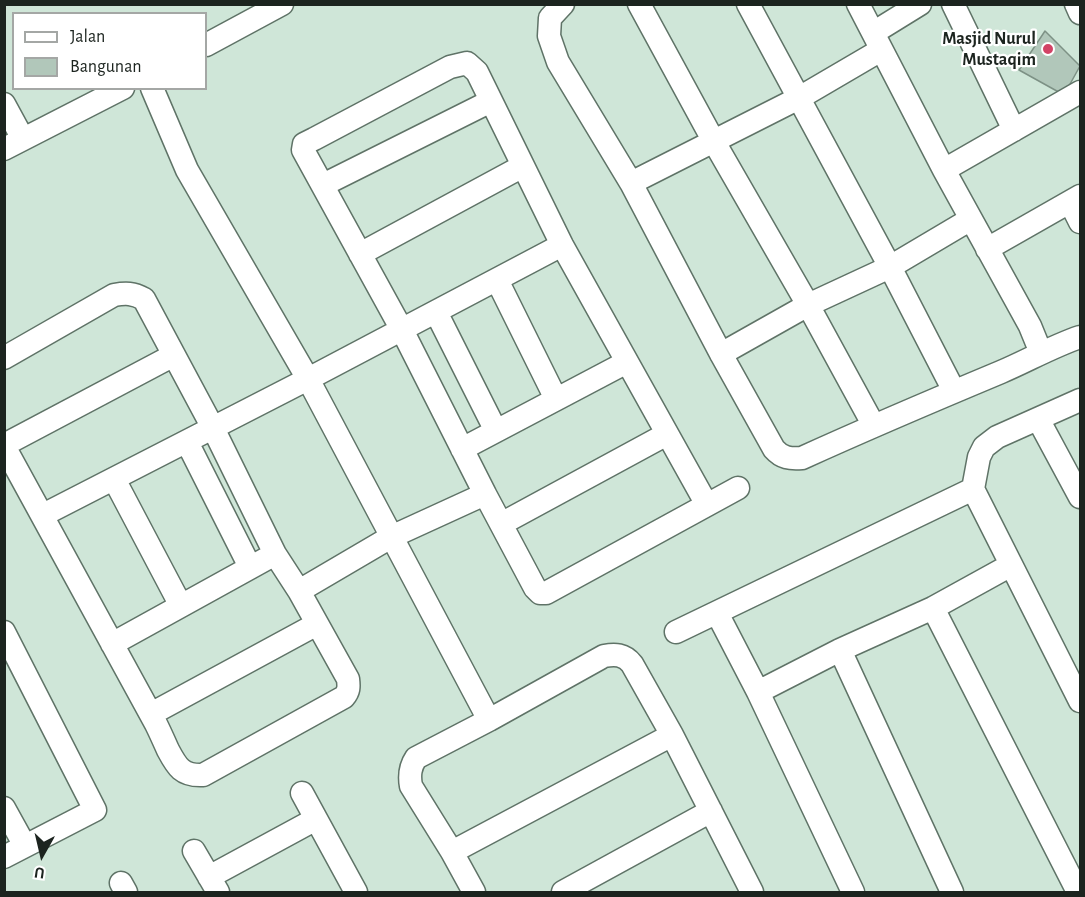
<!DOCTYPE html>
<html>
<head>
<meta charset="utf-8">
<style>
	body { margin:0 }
	#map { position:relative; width:1085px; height:897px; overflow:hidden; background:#cfe6d8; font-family:"Alegreya Sans",sans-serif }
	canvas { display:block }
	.frame { position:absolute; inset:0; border:6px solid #1c241f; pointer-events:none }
	.legend { position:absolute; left:12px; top:12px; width:195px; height:78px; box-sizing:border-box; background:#fff; border:2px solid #a4a7a5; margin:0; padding:8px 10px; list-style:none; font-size:18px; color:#1c241f }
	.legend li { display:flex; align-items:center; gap:12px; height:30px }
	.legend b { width:30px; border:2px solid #a4a7a5 }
	.north { position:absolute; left:12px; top:825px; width:60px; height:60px; -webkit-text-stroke:4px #fff; paint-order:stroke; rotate:188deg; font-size:16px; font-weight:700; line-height:24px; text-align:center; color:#1c241f }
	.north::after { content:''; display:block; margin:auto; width:21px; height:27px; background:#1c241f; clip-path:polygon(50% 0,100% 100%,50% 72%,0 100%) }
</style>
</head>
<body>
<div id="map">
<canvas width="1085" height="897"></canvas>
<div class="frame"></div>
<ul class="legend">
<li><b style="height:8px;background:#fff"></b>Jalan</li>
<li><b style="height:16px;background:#b1c7ba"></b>Bangunan</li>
</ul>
<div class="north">U</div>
</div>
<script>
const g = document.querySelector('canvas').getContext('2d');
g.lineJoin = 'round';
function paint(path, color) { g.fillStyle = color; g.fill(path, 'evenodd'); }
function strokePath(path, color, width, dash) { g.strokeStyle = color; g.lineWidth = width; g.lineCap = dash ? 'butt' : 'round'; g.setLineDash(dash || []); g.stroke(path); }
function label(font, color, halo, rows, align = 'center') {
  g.font = font + ' "Alegreya Sans",sans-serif'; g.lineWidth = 4.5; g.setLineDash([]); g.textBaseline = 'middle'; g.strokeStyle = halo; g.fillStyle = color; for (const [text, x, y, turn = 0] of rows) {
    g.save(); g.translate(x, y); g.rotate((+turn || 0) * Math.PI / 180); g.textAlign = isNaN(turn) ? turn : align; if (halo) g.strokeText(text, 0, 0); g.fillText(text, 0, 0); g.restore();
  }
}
const building = new Path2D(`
	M1045,31L1080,66L1064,95L1019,70Z`);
paint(building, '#b1c7ba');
strokePath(building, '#7d9185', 1.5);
const minor = new Path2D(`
	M563,4L550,18L549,36L558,62L631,183L721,354L774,449C782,458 790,459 802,458C868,428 934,400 1001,372C1027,361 1053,346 1080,337
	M639,4L713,140L808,305L874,426
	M748,4L890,267L954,391
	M858,4L944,170L1030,326L1041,353
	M953,4L1014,130
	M1076,4L1080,13
	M873,33L920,4
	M206,45L282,4
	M152,88L187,170L308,379L489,720
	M4,104L23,139
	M4,149L123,88
	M944,170L1080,92
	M631,183L799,98L881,50
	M323,185L491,101
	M1070,202L1080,222
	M987,249L1080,196
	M360,254L523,166
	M497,280L556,399
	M436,312L496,431
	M721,354L808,305L890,267L971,219
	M4,358L114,295C126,293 133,293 144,299L213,428L275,554L299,591L348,679C349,687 349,691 344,697L203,775C182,776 177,767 168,750C164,741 160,732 156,724L4,446
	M1038,419L1080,497
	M187,442L250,567
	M4,445L174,355
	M462,449L627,362
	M114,479L181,606
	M973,489L1080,701
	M485,494L402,330L303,150L304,144L314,139L450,67L467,63L477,72L562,245L707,505
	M43,515L308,379L562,245
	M501,524L667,434
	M299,591L391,537L485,494L535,588L540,593H546L738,488
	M933,608L1078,892
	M717,613L758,692L853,892
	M4,632L95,810L4,857
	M676,632L973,489L979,457L984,447L997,437L1080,400
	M112,644L275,554
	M840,650L952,892
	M758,692L840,650L933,608L1011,565
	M151,714L317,624
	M302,793L356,892
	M4,808L25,846
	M194,851L218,892
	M452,852L672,735
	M209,877L316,819
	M121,883L126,892
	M474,892L452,852L411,786C409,775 410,767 416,758L489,720L604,656C615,654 624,654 632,664L672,735L752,892
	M563,892L711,811`);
strokePath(minor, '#5f7367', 25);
strokePath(minor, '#fff', 22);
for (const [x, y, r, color] of [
	[1048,49,6,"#d24366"]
]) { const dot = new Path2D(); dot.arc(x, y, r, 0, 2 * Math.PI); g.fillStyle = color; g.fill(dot); strokePath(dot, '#fff', 2); }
label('bold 18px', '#1c241f', '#fff', [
	["Masjid Nurul",1036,39],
	["Mustaqim",1036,60]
], 'right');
</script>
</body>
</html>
